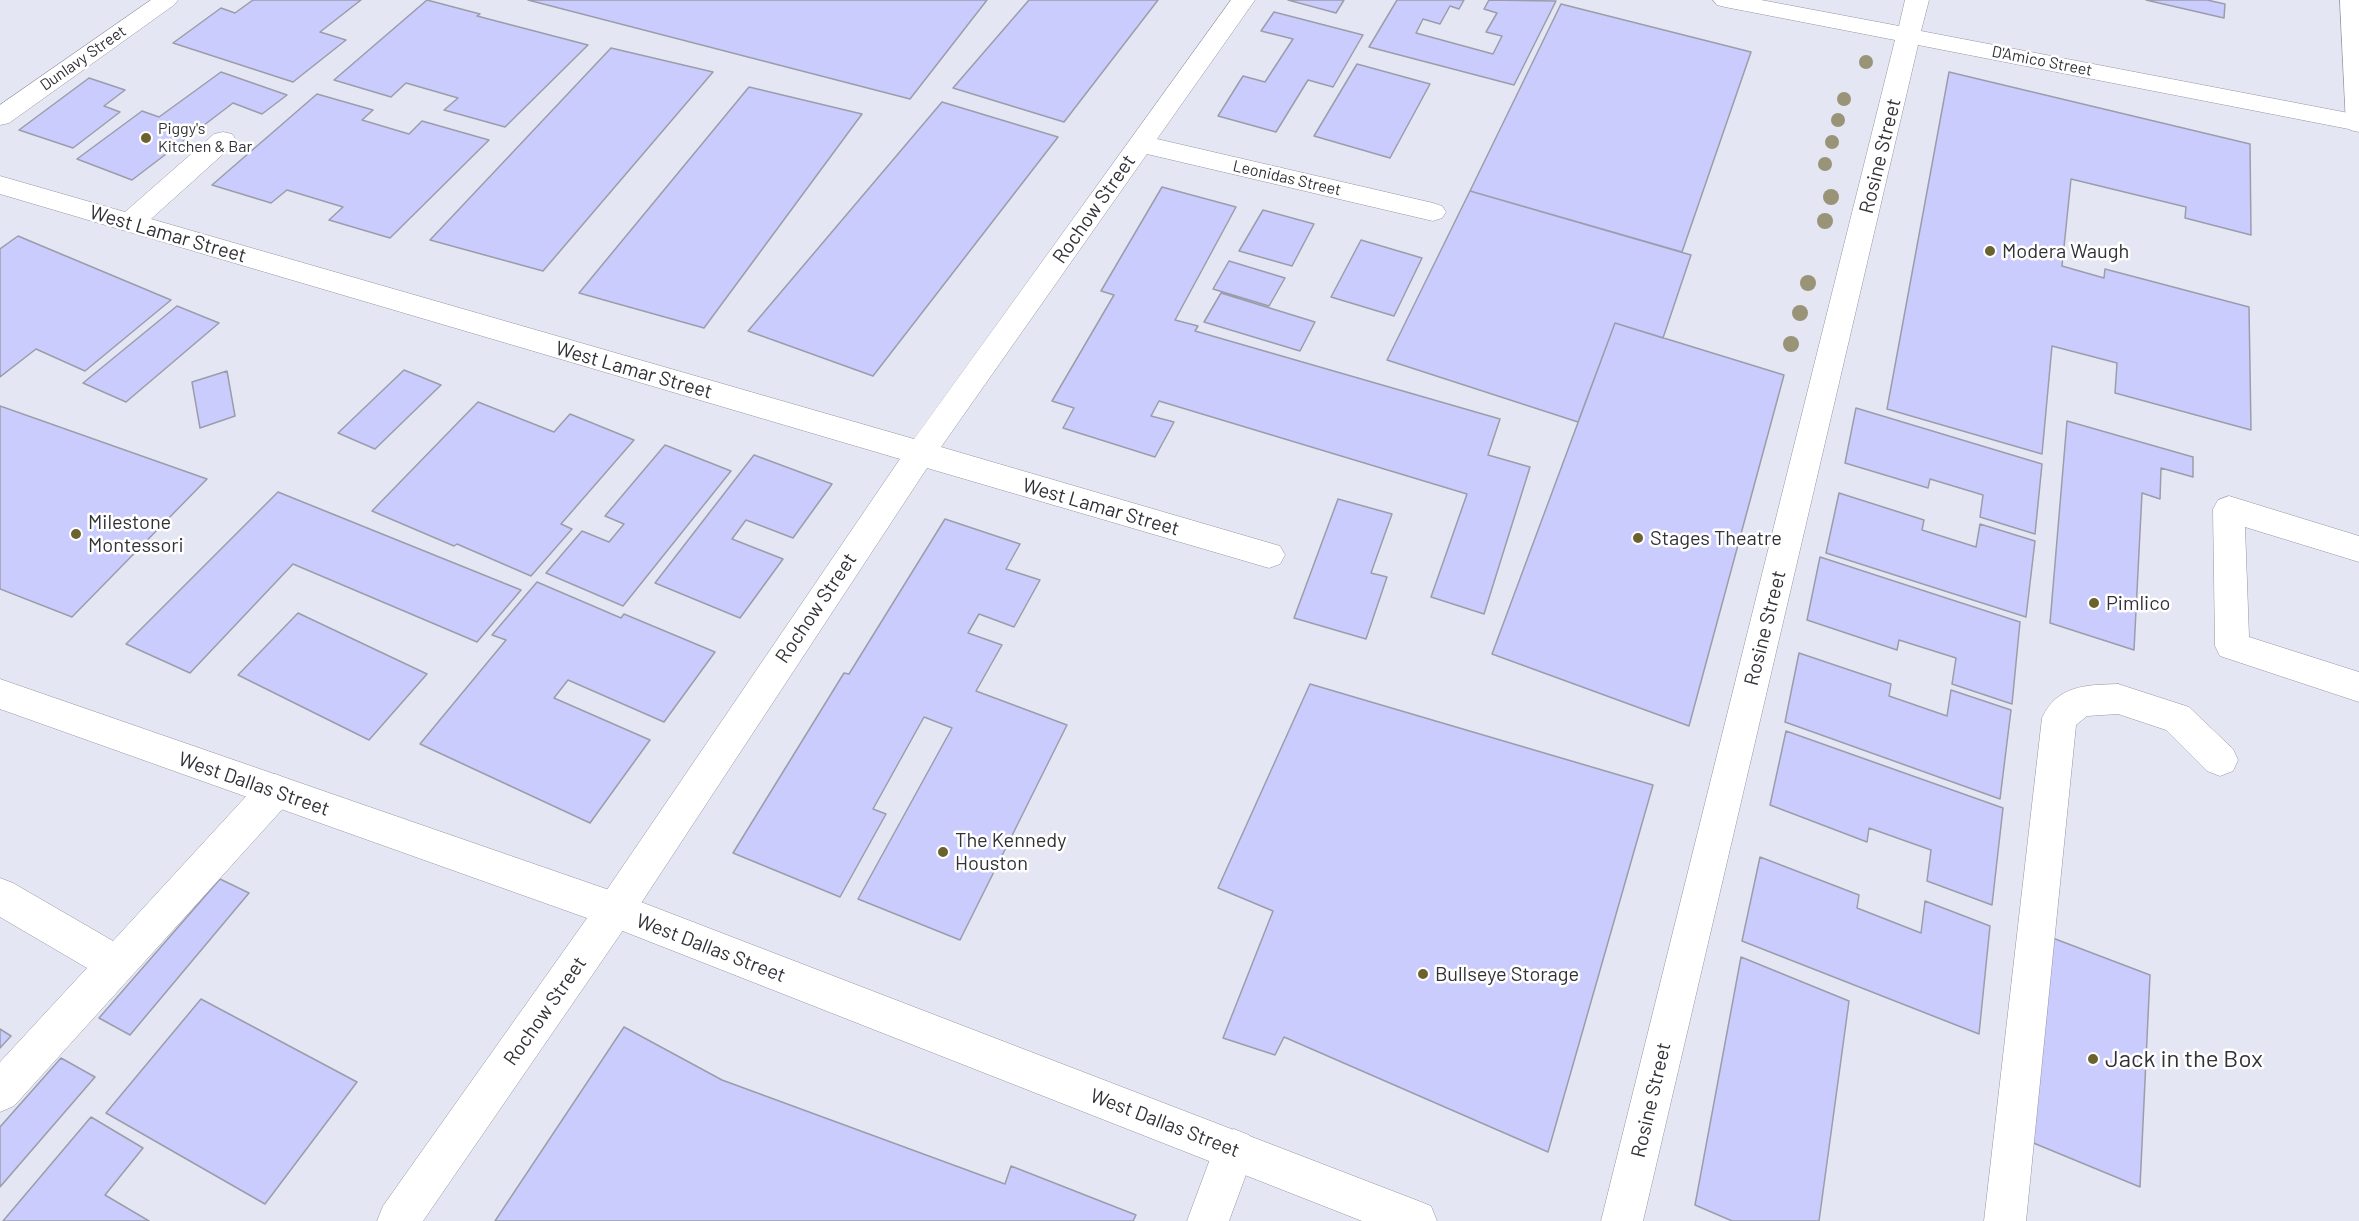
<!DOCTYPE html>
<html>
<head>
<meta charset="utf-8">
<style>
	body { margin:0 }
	canvas { display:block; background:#e5e6f4 }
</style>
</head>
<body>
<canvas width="2359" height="1221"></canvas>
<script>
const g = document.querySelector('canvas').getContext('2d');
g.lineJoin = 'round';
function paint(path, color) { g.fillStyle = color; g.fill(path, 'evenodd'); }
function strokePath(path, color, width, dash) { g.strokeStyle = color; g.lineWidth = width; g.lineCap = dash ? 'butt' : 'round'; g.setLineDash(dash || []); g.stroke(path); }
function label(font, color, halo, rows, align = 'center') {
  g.font = font + ' Barlow,sans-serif'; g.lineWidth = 5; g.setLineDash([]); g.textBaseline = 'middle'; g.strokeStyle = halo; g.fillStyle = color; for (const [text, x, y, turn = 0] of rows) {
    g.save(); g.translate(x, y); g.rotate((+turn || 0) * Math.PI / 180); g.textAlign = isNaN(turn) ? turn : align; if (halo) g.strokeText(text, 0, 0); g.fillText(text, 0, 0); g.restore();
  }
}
const building = new Path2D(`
	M253,0H361L320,32L346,40L293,82L173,43L221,8L235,13Z
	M427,0L480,14L477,16L588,45L505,127L444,110L458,98L406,83L391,97L334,80Z
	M528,0H987L910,99Z
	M1029,0H1158L1064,122L953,88Z
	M1288,0H1344L1336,13Z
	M1397,0H1464L1459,9L1450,6L1440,24L1423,19L1416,33L1493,54L1502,36L1486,32L1497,13L1484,9L1489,0L1556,1L1514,85L1369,47Z
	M2146,0H2207L2225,4L2224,18Z
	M1561,4L1751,52L1682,252L1470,191Z
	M1274,12L1363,35L1333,87L1308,80L1276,132L1218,116L1243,76L1265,82L1293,39L1261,31Z
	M611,48L713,72L543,271L430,240Z
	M1357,64L1430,84L1390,158L1314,136Z
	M221,72L287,95L262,114L233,103L132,180L77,159L142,111L159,117Z
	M1949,72L2250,144L2251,235L2185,218L2186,207L2071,179L2062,266L2104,278L2105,269L2249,307L2251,430L2115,393L2117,363L2052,346L2042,454L1887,409Z
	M89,78L125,90L104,106L120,112L73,148L19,130Z
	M749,87L862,114L704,328L579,293Z
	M317,94L373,110L362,120L409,134L422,121L489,140L390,238L329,220L343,207L287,190L271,203L212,185Z
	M942,102L1058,137L873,376L748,331Z
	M1162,187L1236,207L1175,320L1198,326L1195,331L1500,419L1488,455L1530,467L1484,614L1431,597L1467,494L1159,401L1151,416L1174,422L1155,457L1063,428L1074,408L1052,401L1114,295L1101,291Z
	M1470,191L1691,255L1663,338L1615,323L1578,422L1387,360Z
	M1263,210L1314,224L1292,266L1239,251Z
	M18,236L171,300L85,371L36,349L0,377V249Z
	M1361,240L1422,258L1394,316L1331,297Z
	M1229,261L1285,278L1269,306L1213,289Z
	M1221,293L1315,322L1300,351L1204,322Z
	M177,306L219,323L126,402L83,383Z
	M1615,323L1784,375L1689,726L1492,654Z
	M404,370L441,385L375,449L338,433Z
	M227,371L235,416L200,428L192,382Z
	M478,402L554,432L570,414L634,440L561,524L572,529L531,576L457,544L454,546L372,511Z
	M0,406L207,479L72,617L0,589Z
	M1856,408L2042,464L2035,534L1980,517L1983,495L1930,479L1928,488L1845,463Z
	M2067,421L2193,457V477L2161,468L2160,499L2142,493L2134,650L2050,623Z
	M665,445L731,471L623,606L546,573L582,531L609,542L624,524L605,516Z
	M754,455L832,484L793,538L746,520L732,539L783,559L740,618L655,583Z
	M278,492L521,590L477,642L293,564L190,673L126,644Z
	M1839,493L1924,520L1922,530L1976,547L1980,524L2035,541L2026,617L1826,553Z
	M1338,499L1392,514L1371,573L1387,577L1366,639L1294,618Z
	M945,519L1020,544L1006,569L1040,580L1014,627L979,614L968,633L1002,645L976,691L1067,725L960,940L858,899L952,728L924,717L873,809L886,814L840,897L733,853L844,673L849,674Z
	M1820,557L2020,622L2012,704L1952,684L1956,658L1899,640L1897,650L1807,620Z
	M537,582L621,618L624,614L715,652L664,722L568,680L554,698L650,740L590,823L420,744L506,640L492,635Z
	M298,613L427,674L369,740L238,675Z
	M1799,653L1891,684L1889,696L1947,716L1951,690L2011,710L2000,799L1785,722Z
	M1310,684L1653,785L1548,1152L1284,1037L1275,1055L1223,1038L1273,911L1218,888Z
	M1786,731L2003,808L1992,905L1927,881L1931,850L1869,828L1867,842L1770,805Z
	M1760,857L1859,895L1857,908L1921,933L1925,901L1990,926L1979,1034L1742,941Z
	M220,879L249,893L130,1035L99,1018Z
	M2050,937L2150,975L2140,1187L2031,1142Z
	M1741,957L1849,1001L1819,1221H1732L1695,1205Z
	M201,999L357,1082L265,1204L106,1113Z
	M624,1027L722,1080L1005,1184L1011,1166L1136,1215L1133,1221H495Z
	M0,1029L11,1036L0,1048Z
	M61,1058L95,1077L0,1187V1127Z
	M91,1117L143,1148L105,1195L149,1221H3Z`);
paint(building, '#c9ccfd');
strokePath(building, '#9c9daa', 1.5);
const minor = new Path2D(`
	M151,0H178L174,5L9,123L0,125V105Z
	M1231,0H1255L1157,139L1433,203L1442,206L1446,212L1442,218L1433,221L1147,154L941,447L1280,546L1285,555L1280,564L1269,568L927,468L628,923L423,1221H377L383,1206L602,897L900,459L0,194V176L125,212L214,134L223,132L232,134L236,140L232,146L151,219L914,439Z
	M1713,0H1761L1899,26L1905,0H1929L1921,31L2359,115V131L1918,45L1643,1221H1601L1895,40L1725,7L1717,5Z
	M2229,496L2359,536V562L2245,527L2249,637L2359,672V702L2220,656L2215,646L2213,509L2218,500Z
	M2118,684L2189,707L2233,749L2238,760L2233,771L2220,776L2207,771L2166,730L2118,714L2087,716L2076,725L2026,1221H1984L2042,718C2057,685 2086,685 2118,684Z
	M275,774L288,779L293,791L288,803L14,1106L0,1112V1062L87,968L0,917V878L13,883L113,941L262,779Z
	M1234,1129L1249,1135L1255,1150L1229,1221H1187L1219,1135Z`);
const major = new Path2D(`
	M2340,0H2359V132L2350,130L2346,124Z
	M0,679L615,892L1416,1200L1431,1206L1437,1221H1362L615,928L0,709Z`);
strokePath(minor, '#9496a2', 1);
strokePath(major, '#9496a2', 1);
paint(minor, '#fff');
paint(major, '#fff');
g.fillStyle = '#999378';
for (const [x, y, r] of [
	[1866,62,7],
	[1844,99,7],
	[1838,120,7],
	[1832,142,7],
	[1825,164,7],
	[1831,197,8],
	[1825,221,8],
	[1808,283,8],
	[1800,313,8],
	[1791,344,8]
]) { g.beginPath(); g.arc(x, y, r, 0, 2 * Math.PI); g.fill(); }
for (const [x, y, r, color] of [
	[146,138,6,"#6c622e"],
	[1990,251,6,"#6c622e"],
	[76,534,6,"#6c622e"],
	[1638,538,6,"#6c622e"],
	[2094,603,6,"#6c622e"],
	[943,852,6,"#6c622e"],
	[1423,974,6,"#6c622e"],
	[2093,1059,6,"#6c622e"]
]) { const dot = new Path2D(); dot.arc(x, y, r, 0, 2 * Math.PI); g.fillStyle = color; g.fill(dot); strokePath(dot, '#fff', 2); }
label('16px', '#313137', '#fff', [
	["Dunlavy Street",83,58,-35],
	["D'Amico Street",2042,61,11],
	["Leonidas Street",1287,178,13]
]);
label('16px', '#313137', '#fff', [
	["Piggy's",158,129],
	["Kitchen & Bar",158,147]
], 'left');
label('20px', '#313137', '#fff', [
	["Rosine Street",1880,156,-76],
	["Rochow Street",1094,209,-55],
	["West Lamar Street",168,234,16],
	["West Lamar Street",634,370,16],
	["West Lamar Street",1101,507,16],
	["Rochow Street",816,608,-56],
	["Rosine Street",1765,628,-76],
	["West Dallas Street",254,784,19],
	["West Dallas Street",711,948,21],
	["Rochow Street",545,1011,-55],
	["Rosine Street",1651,1100,-77],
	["West Dallas Street",1165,1123,21]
]);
label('20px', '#313137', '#fff', [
	["Modera Waugh",2002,251],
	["Milestone",88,522],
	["Montessori",88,545],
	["Stages Theatre",1650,538],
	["Pimlico",2106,603],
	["The Kennedy",955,840],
	["Houston",955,863],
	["Bullseye Storage",1435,974]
], 'left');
label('24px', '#313137', '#fff', [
	["Jack in the Box",2105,1059]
], 'left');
</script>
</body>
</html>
